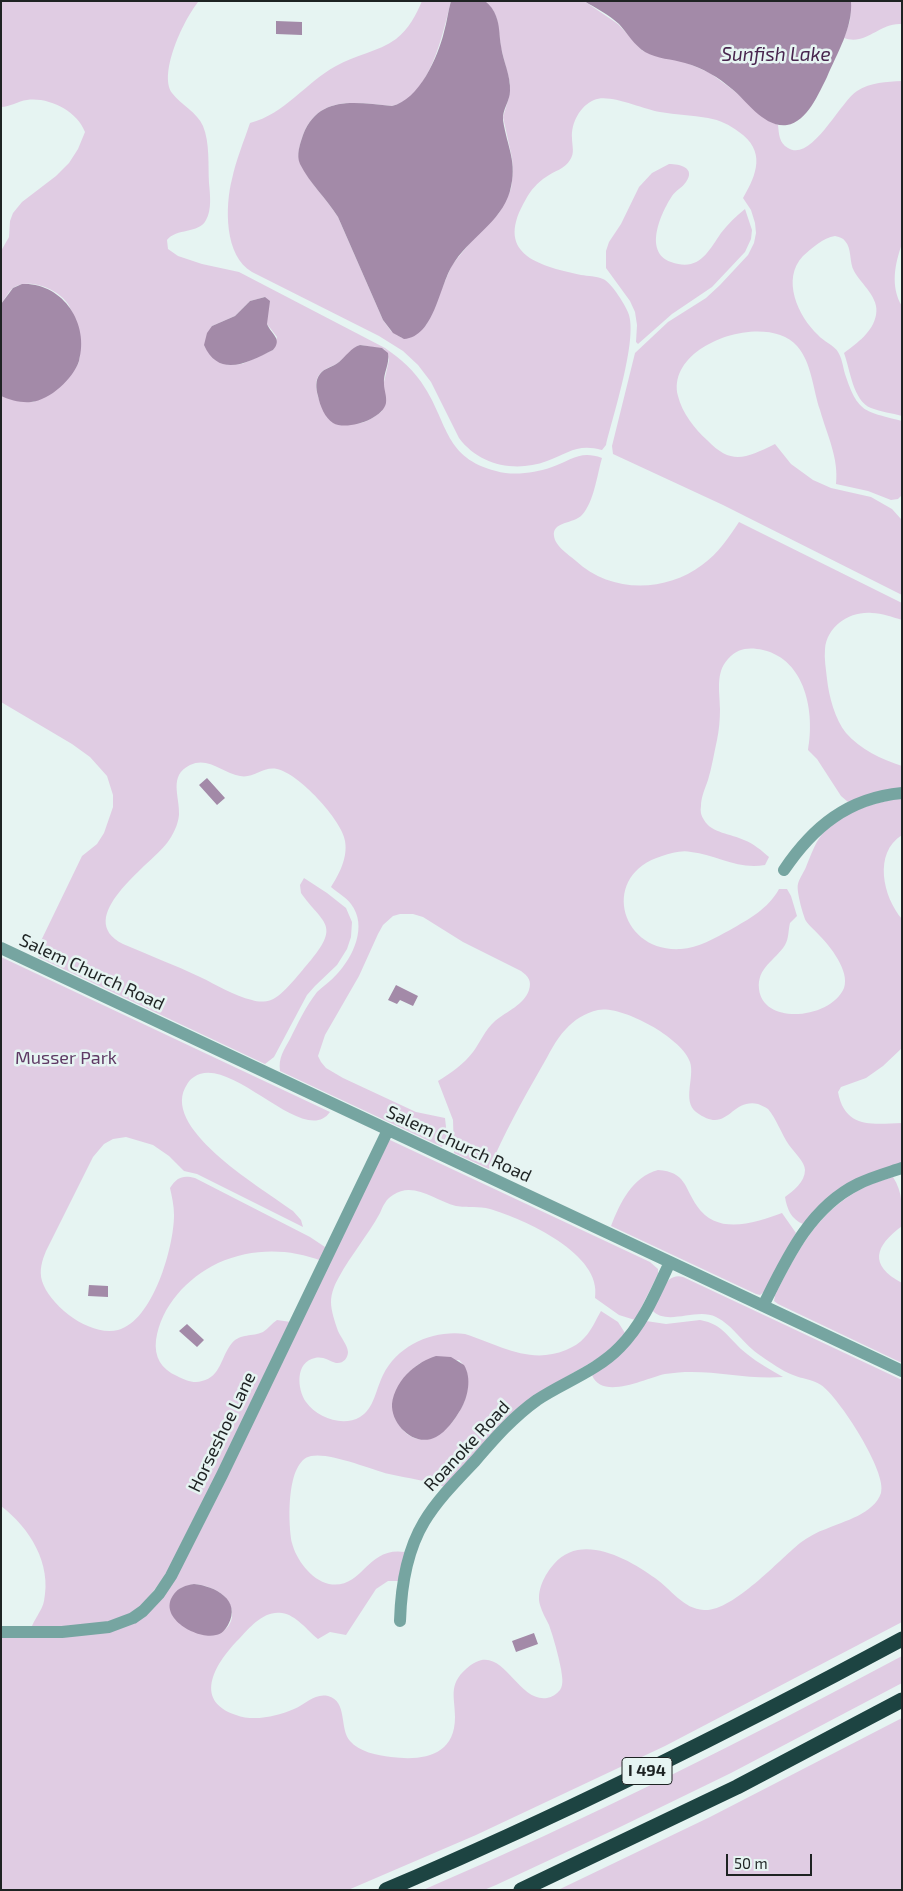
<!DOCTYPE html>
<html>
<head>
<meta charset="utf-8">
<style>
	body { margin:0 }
	#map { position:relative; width:903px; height:1891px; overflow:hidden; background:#e6f4f2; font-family:"Exo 2",sans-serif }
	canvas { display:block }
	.frame { position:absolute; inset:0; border:2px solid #1e2323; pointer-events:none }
	.scale { position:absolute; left:726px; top:1854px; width:86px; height:22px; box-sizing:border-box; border:2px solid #1e2323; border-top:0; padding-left:6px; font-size:15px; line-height:18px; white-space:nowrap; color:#1e2323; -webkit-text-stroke:4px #e6f4f2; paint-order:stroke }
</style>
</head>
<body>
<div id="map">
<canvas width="903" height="1891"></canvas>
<div class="frame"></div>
<div class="scale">50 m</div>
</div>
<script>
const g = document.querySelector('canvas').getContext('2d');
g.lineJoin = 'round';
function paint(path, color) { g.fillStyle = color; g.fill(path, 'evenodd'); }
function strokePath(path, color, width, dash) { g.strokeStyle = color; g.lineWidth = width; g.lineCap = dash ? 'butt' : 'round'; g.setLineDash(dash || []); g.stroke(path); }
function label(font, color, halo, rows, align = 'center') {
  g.font = font + ' "Exo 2",sans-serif'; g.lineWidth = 5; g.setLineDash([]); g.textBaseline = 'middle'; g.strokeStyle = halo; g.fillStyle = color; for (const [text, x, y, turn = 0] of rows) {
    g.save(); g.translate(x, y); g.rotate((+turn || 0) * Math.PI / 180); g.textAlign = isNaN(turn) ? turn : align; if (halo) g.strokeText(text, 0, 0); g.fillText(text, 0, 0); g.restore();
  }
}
paint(new Path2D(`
	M1,1H199C185,17 158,73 172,93C181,105 197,112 203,126C210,143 208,165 209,183C210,194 212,210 206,220C199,234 176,228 167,240L168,249L178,256L202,264L239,272L385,348C401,359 415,371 425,388C448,424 445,458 496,471C513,476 535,473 552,467C572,460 580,450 602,458C597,475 594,502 582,515C574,524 552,521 554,536C555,546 569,555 576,561C610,593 665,593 702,565C718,554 729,537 739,522L902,603V620C892,617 882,613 872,613C850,611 827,626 825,649C824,659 826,669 827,679C829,697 835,719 846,733C861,750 881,759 902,766V788L848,802L841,796L817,759L808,750C815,713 806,660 763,650C749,647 738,648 728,659C715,673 720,692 720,709C720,720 719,730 717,740C714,753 712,767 708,780C705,789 701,797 701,806C700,811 701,816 704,820C711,833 732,834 744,840C754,844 761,850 769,857L765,865C738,870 717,855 691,852C682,850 671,853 662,856C599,875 620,953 681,949C698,948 715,938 730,930C749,919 768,909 779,889H787L791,896L797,916L790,923C788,931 789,938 785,945C775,961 757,967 759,989C763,1026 831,1019 844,988C850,971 830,946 819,935C815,930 809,926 806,921C803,915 796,890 798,884C799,879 804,872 806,867C811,855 816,839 826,830C845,810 875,803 902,798V835C873,853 883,897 902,919V1048L883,1066L866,1078L841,1087L838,1092C845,1129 872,1124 902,1123V1163L803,1224C791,1219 787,1209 785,1197C793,1191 805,1182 805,1170C805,1162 794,1152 789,1145C782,1135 776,1118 768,1109C765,1107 761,1105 758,1104C730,1098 728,1136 696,1112C682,1101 695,1077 690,1062C682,1038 622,1005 598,1010C585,1013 574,1020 566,1029C555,1040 549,1055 541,1068C522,1101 504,1134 489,1169L454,1153L453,1120L438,1081C451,1073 464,1064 473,1052C481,1041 485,1030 495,1021C507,1011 524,1005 529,990C532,981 528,976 521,971L463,942L423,917L413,914H400L393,916L383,925L378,934L359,976L325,1035L318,1056L321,1062L326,1068L343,1078L416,1112L445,1118L447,1136L442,1147L280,1071C278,1058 284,1050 290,1039C298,1023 306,1006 317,992C323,986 331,981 337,974C353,957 368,926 351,904C346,897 338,893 331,887C339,874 348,858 345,841C342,820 298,773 277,769C263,766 253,779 240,776C223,773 208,756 190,765C168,776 180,796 179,815C178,825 173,835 167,843C149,866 72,918 123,944C148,955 175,965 200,977C217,985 234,996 252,1000C258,1002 265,1002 271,1000C283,996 302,970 311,960C341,924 322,923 301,893L300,885L304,878L327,893L346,908L352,922L351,937L347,949L337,965L315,986L307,995L274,1057L265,1064L38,957V947L82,856L97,844L104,833L113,807V795L107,776L90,757L72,744L1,702V396L18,401L34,402C43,394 73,372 78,364C84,352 75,314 68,304C58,289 29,277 13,288C8,292 5,299 1,304V251L9,237L10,221L13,213L22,202L56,176L69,163L78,149L85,132C77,111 49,97 27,100C18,101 10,107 1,107ZM265,297L267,324L277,337L273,350L242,364L227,365L212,326L235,316L250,301ZM360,345L384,349L388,355L389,360L384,382L382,411C361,428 352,425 329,419C322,409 311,386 319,375C323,368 333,367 339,362C346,357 351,349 360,345Z
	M422,1H451C443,33 430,98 392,106C357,103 319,94 303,135C300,144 296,155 301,164C310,184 327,199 338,217L383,320L391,331L402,338L426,325L452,265L473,239L499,213L511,189L513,171L512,158L503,117L509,97L510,83L501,48L497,19L493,10L485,1H584L618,24L643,51L685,62L710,73L733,90L769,121L778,125C779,134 779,143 788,148C811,163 840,102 857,91C871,82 886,82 902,81V244C895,263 890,287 902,306V416C892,413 881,412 871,408C853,401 850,369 844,353C857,343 873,332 876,315C880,298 861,284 854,271C849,262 852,248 845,241C843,238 839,237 835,236C823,238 812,248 803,256C781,279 798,316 818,335C823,341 835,346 838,352C842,358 843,367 845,374C858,413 864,411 902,421V495L898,499L891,500L868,491L836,484C839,458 827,435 820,410C813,390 812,363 797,346C767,311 665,344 678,396C682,413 695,429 707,440C732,466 746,458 775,444L791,464L813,480L831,488L871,497L892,509L901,519L902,595L723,505L613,454L612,446L635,353L668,322L706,298L720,285L748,255L754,243L756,233L755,223L751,210L743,198C757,174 766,151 739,132C730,125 720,120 708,118C692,115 676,115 660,112C642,109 609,93 594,100C580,106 571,123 572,138C572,146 575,153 570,160C565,169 554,171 546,177C538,182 530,191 526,199C494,253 535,265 581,275C588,276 596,276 603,279C611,282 627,307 629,315C637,342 613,416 606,445L602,450C578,443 568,453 547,461C515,473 479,465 459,438L431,382L418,365L403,351L379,336L252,272C224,256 225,206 232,179C236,160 244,141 250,123C285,114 305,83 336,66C355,55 378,52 396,39C409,29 416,15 422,1Z
	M851,1H902V24C879,22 867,46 844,38L850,21Z
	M669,164C680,164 696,168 686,182C682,188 676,190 672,196C661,213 643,252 671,262C699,272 708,252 721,233C728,224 736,216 745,209L752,230L751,239L745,252L712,287L672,314L638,344L636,342L637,325L635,312L630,301L606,268V251L609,242L621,224L639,187L652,173Z
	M1,957L330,1112C304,1149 230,1052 194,1077C190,1079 187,1084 185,1088C163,1131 265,1190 293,1211L301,1220L303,1227L197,1174L184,1171L169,1156L153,1145L126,1137L113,1139L104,1144L93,1157L46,1251C42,1261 39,1270 42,1281C50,1306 90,1337 118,1330C153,1321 174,1247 174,1215C174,1206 172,1197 170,1188C177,1177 183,1175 195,1178L310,1237L328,1249L322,1261C288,1248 252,1248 218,1263C187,1278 161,1306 156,1340C154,1357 161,1369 177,1376C185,1380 194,1384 202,1381C221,1377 221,1356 232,1343C241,1333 252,1337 263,1332C268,1329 272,1323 277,1320L291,1322L172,1567L138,1611L109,1624L31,1629C34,1619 42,1611 44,1601C52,1564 30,1528 1,1506Z
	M390,1140L650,1262L658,1269V1274L635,1320L619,1315L595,1298C603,1254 524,1219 490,1209C479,1206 467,1208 456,1206C435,1201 414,1181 393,1195C386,1199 383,1206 380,1213C368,1235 351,1255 339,1277C335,1284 331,1293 331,1302C331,1311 335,1322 338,1331C341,1338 347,1344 348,1352C348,1358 343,1364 336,1363C329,1361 323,1356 315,1358C295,1362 297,1389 306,1402C317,1418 343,1427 360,1417C374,1409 376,1389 383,1375C398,1345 433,1330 465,1334C499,1345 530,1365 566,1350C573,1347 580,1343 585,1337C592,1330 596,1319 601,1311L618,1322L625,1333L612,1348L597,1359L542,1391L445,1487C427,1481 408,1478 389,1474C370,1469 329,1452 311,1456C286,1461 288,1523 292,1543C296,1559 311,1580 329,1584C363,1590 366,1546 405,1552L398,1581H388L376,1589L346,1635L330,1632L318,1639C307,1630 296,1615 282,1613C264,1610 250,1627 239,1639C217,1661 191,1700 236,1715C254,1722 278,1716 294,1709C306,1704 315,1693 328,1696C348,1701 339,1729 350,1741C359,1752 377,1755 391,1757C423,1761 455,1756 455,1717C455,1697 448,1685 466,1669C502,1636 515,1703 547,1698C552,1697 557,1694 560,1690C564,1684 562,1676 561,1669C558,1654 554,1639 549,1625C546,1619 542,1612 540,1605C536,1591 545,1574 554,1564C581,1532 629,1559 655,1578C671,1589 683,1609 704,1610C732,1612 778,1561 800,1543C808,1537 817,1532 826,1529C844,1521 874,1514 881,1493C888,1473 839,1397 821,1385C812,1379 802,1379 793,1375C782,1371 770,1362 761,1356C744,1345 733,1325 716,1317C696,1307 667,1327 652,1310C659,1297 665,1272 683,1277L902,1380V1622L665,1746L476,1835L348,1890H1V1635L80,1634L152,1607L385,1145ZM459,1360C492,1390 426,1480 395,1418L408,1373L420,1363ZM194,1584C258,1591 234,1664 178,1621L175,1593L181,1588Z
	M658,1170C686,1172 684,1187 697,1206C717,1236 755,1223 782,1213L796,1233L764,1292L760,1295L756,1294L611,1226C620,1203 632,1177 658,1170Z
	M893,1177C903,1192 902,1208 902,1226C875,1246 868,1265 902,1283V1363L778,1304L774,1301L775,1295C795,1256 814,1217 854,1193C866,1185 880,1181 893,1177Z
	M700,1320C724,1324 729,1340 747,1354C758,1363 771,1370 783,1377C741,1380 707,1367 665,1374C646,1378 602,1401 592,1375L646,1321L666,1324Z
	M902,1656V1683L731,1773L618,1828L496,1885L484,1890H423C586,1820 745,1740 902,1656Z
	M902,1718V1890H558L710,1817Z`), '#e0cce3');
paint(new Path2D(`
	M451,1H485C490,5 494,10 496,16C500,26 499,36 501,46C503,61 511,76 510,91C510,101 502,110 503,120C507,147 518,162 510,191C501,223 468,238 452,266C439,287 434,337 404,339L393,333L383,320L338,217C327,199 310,184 300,164C296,155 300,144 303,135C319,94 357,103 392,106C419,100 438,57 444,32C447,22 448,11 451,1Z
	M584,1H851C853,28 837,53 827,77C819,93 807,122 787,125C764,128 747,101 732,89C718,77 703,68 685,63C672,59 657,59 645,52C635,46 627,33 619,24C609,15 596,8 584,1Z
	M276,21L302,22V35L276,34Z
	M22,284C62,282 90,323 79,361C73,379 50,400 31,402C21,403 10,400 1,396V304L13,288Z
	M265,297L270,301L267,324C271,334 283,339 273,350C249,362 219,379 204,345L207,333L212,326L235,316L250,301Z
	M360,345L382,348L388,353C390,364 383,373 384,384C384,390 387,396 386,403C383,419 347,431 333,423C325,418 320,406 318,396C316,389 315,380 320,374C324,368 333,367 339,362C346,356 351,348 360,345Z
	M207,778L225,798L217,805L199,785Z
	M396,985L418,996L413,1006L400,1000L397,1004L388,1000Z
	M89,1285L108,1286V1297L88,1296Z
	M187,1324L204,1340L197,1347L179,1331Z
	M436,1356L451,1357L464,1365C472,1378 468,1397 461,1409C455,1419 446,1432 436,1437C415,1448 391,1425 392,1404C393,1392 401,1379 410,1371C418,1364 426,1359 436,1356Z
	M194,1584C215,1586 242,1600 228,1625C225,1630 222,1634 216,1635C197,1640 156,1617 174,1594C178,1588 186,1585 194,1584Z
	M534,1633L538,1644L516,1652L512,1641Z`), '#a38aa8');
strokePath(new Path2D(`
	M784,870C813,827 848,798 902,793
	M1,948L902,1371
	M763,1306C786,1260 809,1208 858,1184C872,1177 887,1173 902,1168
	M400,1621C401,1587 406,1552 424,1522C437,1500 457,1480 475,1461C494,1439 513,1417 537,1400C564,1382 597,1371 620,1347C643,1324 656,1292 670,1262
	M1,1632H62L109,1627L133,1618L143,1611L159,1594L171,1576L222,1475L388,1130`), '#76a5a1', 12);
strokePath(new Path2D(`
	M386,1890C562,1815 733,1730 902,1639
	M521,1890L737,1787L902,1700`), '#1d4442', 15);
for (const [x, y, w] of [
	[647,1771,50]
]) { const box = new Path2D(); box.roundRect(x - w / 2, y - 13.5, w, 27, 4); g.fillStyle = '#e6f4f2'; g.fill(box); strokePath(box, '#1e2323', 1); }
label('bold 16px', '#1e2323', null, [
	["I 494",647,1771]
]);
label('18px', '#1e2323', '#e6f4f2', [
	["Salem Church Road",92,972,25],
	["Salem Church Road",459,1144,25],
	["Horseshoe Lane",222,1432,-64],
	["Roanoke Road",467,1446,-47]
]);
label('18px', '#5e3964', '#e6f4f2', [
	["Musser Park",66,1058]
]);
label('italic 19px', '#48254e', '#e6f4f2', [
	["Sunfish Lake",776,55]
]);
</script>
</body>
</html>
